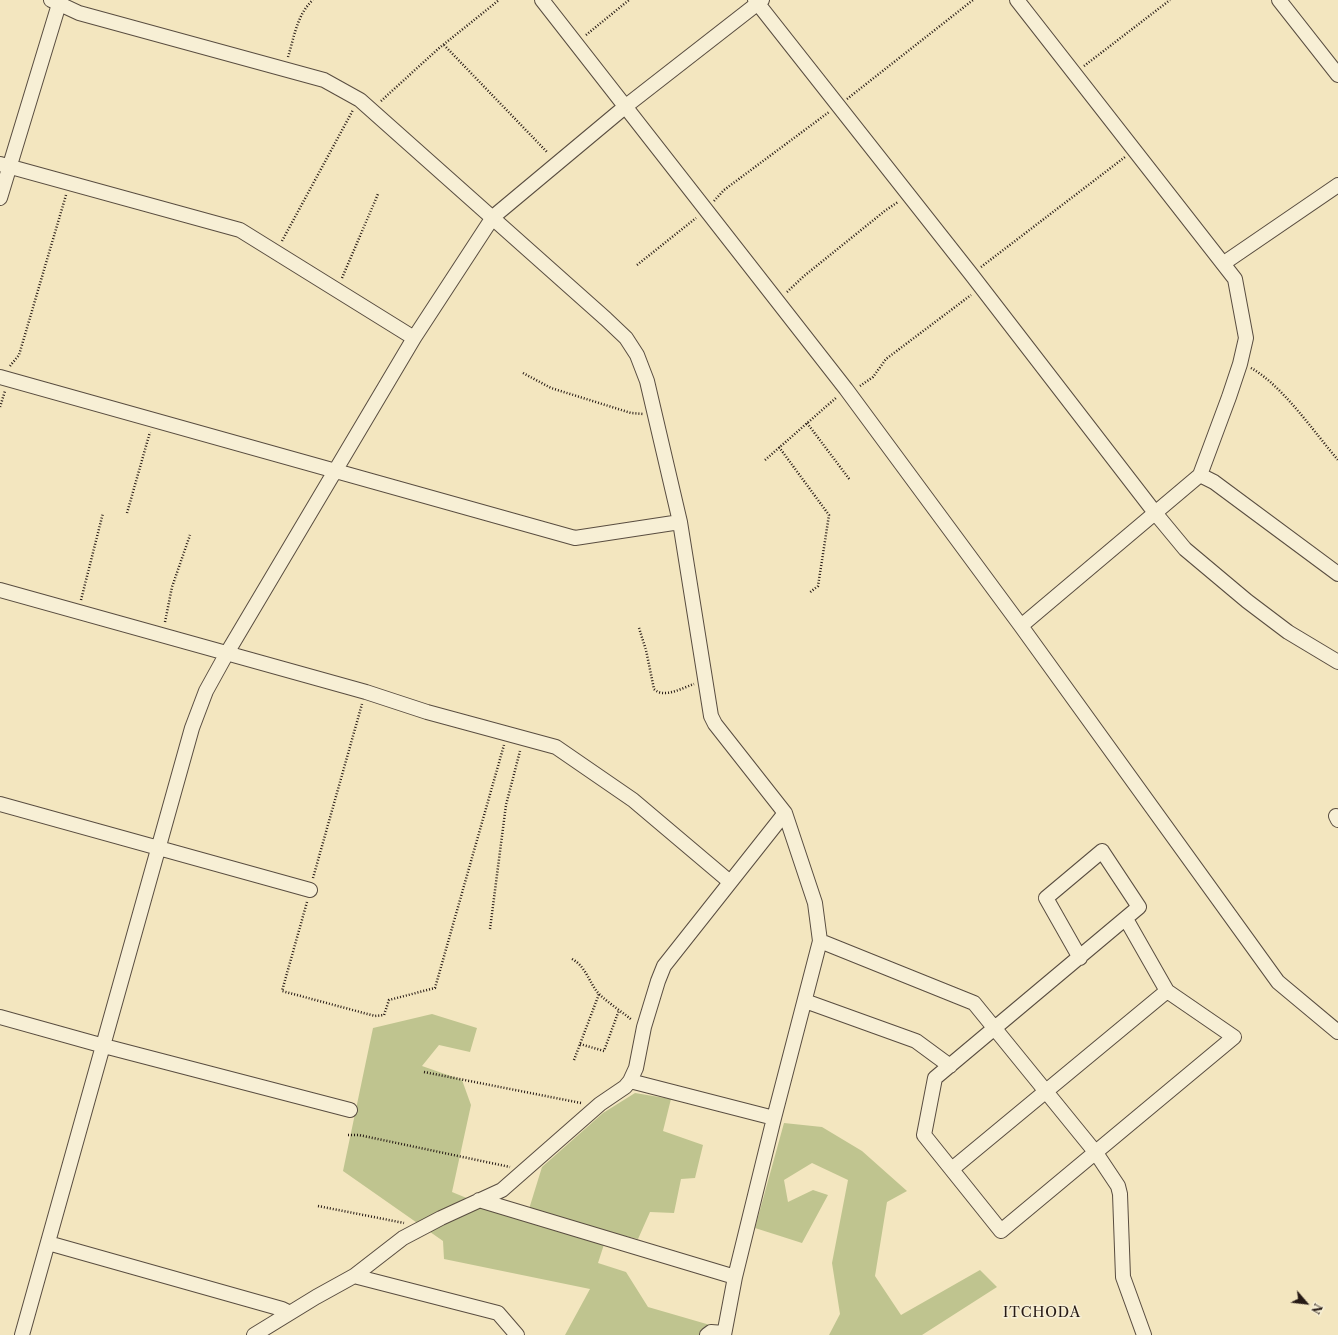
<!DOCTYPE html>
<html>
<head>
<meta charset="utf-8">
<style>
	body { margin:0 }
	#map { position:relative; width:1338px; height:1335px; overflow:hidden; background:#f3e6bf; font-family:"Libre Caslon Text",serif }
	canvas { display:block }
	.north { position:absolute; left:1286px; top:1283px; width:40px; height:40px; -webkit-text-stroke:3px #f7efd5; paint-order:stroke; rotate:118deg; font-size:11px; font-weight:700; line-height:16px; text-align:center; color:#261a15 }
	.north::after { content:''; display:block; margin:auto; width:14px; height:18px; background:#261a15; clip-path:polygon(50% 0,100% 100%,50% 72%,0 100%) }
</style>
</head>
<body>
<div id="map">
<canvas width="1338" height="1335"></canvas>
<div class="north">N</div>
</div>
<script>
const g = document.querySelector('canvas').getContext('2d');
g.lineJoin = 'round';
function paint(path, color) { g.fillStyle = color; g.fill(path, 'evenodd'); }
function strokePath(path, color, width, dash) { g.strokeStyle = color; g.lineWidth = width; g.lineCap = dash ? 'butt' : 'round'; g.setLineDash(dash || []); g.stroke(path); }
function label(font, color, halo, rows, align = 'center') {
  g.font = font + ' "Libre Caslon Text",serif'; g.lineWidth = 3; g.setLineDash([]); g.textBaseline = 'middle'; g.strokeStyle = halo; g.fillStyle = color; for (const [text, x, y, turn = 0] of rows) {
    g.save(); g.translate(x, y); g.rotate((+turn || 0) * Math.PI / 180); g.textAlign = isNaN(turn) ? turn : align; if (halo) g.strokeText(text, 0, 0); g.fillText(text, 0, 0); g.restore();
  }
}
paint(new Path2D(`
	M432,1014L477,1028L470,1052L439,1045L422,1066L462,1080L471,1105L452,1192L525,1222L542,1167L603,1113L635,1093L671,1099L663,1131L703,1145L695,1178L681,1179L674,1213L650,1212L638,1239L608,1232L598,1263L626,1272L648,1307L710,1325L713,1335H565L590,1289L444,1259L443,1241L343,1171L373,1028Z
	M784,1123L822,1127L862,1151L907,1191L887,1202L875,1276L901,1315L980,1270L997,1287L922,1335H829L840,1314L832,1263L848,1180L812,1163L784,1180L788,1202L813,1190L828,1195L802,1243L755,1228Z`), '#bfc48f');
const minor = new Path2D(`
	M51,0L79,13L324,80L360,100L606,319L626,338L637,355L647,381L680,522L711,716L715,724L785,813L815,903L820,941L774,1118L735,1277L724,1335
	M542,0L846,389L1021,626L1278,982L1338,1032
	M755,0L971,274L1156,514L1185,549L1247,601L1288,632L1338,662
	M1017,0L1235,279L1246,338L1240,364L1229,397L1200,475L1021,626
	M1279,0L1338,75
	M0,164L240,230L414,338
	M0,198L59,4
	M1224,263L1338,185
	M0,377L575,538L680,522
	M1200,475L1214,482L1338,574
	M0,590L366,692L427,712L556,747L633,800L730,882
	M0,804L310,890
	M1336,816L1338,820
	M820,941L974,1003L1096,1153L1118,1186L1120,1194L1123,1277L1144,1335
	M1080,958L1046,898L1102,851L1139,907L935,1078L924,1135L1001,1231L1234,1037L1167,991L1126,919
	M805,1001L916,1041L950,1066
	M0,1017L104,1046L350,1110
	M630,1081L774,1118
	M952,1169L1167,991
	M479,1200L735,1277
	M48,1243L282,1309L290,1313
	M354,1276L498,1313L517,1335
	M22,1335L192,728L206,691L227,653L414,338L493,217L626,106L762,0
	M254,1335L316,1297L354,1276L403,1238L441,1218L502,1190L600,1104L625,1087L630,1081L636,1068L644,1027L658,981L664,966L785,813
	M707,1335L711,1332L724,1333`);
strokePath(minor, '#594d40', 16);
strokePath(new Path2D(`
	M586,35L629,0
	M444,45L547,152
	M288,57C294,38 297,14 313,0
	M1084,66L1170,0
	M847,99L973,0
	M381,101L438,49L499,0
	M714,201L724,190L829,112
	M282,241L353,110
	M637,265L696,218
	M981,267L1125,157
	M342,278L378,194
	M787,292L804,276L886,210L898,202
	M10,366L19,355L66,195
	M1251,368C1282,385 1314,432 1338,460
	M523,373L551,388L631,413L643,414
	M860,386L873,377L886,359L971,295
	M0,407L5,391
	M807,423L850,480
	M779,447L829,515L818,586L809,593
	M765,460L837,397
	M127,513L150,432
	M81,600L103,513
	M165,622L172,587L190,535
	M639,628L646,650L654,689C664,699 682,688 694,684
	M313,878L362,704
	M307,902L282,991L375,1016L384,1015L389,1000L435,988L504,745
	M490,929L506,805L520,751
	M572,959C587,967 589,984 600,995C610,1004 622,1012 632,1020
	M580,1044L604,1051L619,1010
	M574,1060L599,994
	M424,1072L581,1103
	M348,1135H359L510,1167
	M318,1206L404,1223`), '#261a15', 2.5, [1, 2]);
strokePath(minor, '#f7efd5', 14);
g.letterSpacing = '1px';
label('14px', '#261a15', '#f7efd5', [
	["ITCHODA",1042,1313]
]);
g.letterSpacing = '0px';
</script>
</body>
</html>
